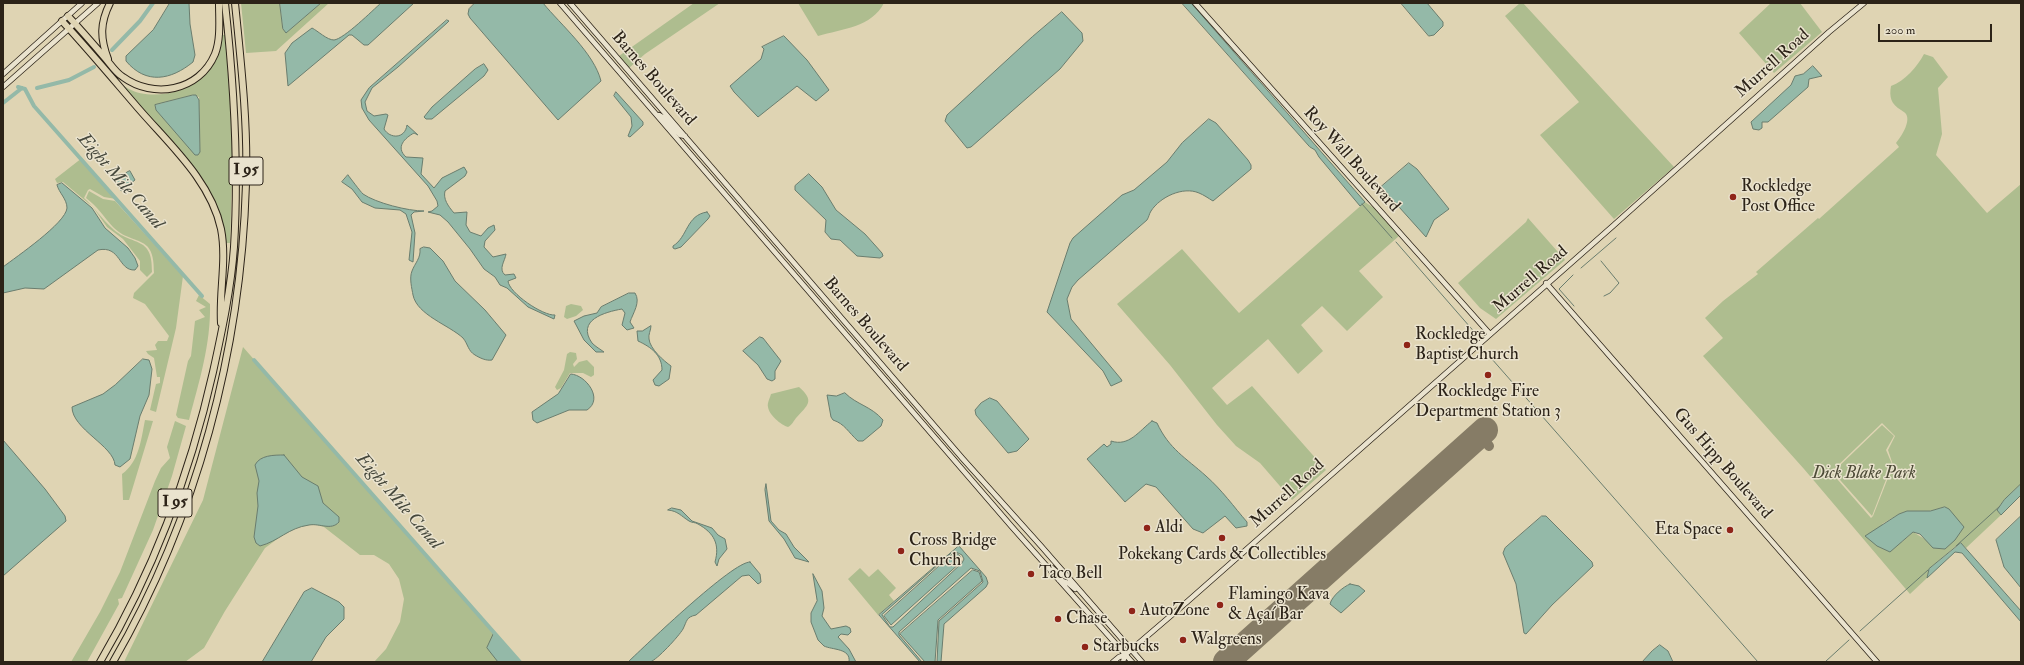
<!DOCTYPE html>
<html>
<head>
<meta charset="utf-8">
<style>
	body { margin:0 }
	#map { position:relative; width:2024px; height:665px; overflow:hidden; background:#dfd4b3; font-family:"IM FELL Double Pica",serif }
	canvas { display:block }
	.frame { position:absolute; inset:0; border:4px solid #2c2318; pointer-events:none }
	.scale { position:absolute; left:1878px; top:24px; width:114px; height:18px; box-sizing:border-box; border:2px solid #2c2318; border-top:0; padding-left:5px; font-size:12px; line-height:14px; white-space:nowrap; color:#2c2318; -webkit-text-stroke:3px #eae3ce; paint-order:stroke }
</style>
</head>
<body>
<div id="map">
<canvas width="2024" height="665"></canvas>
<div class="frame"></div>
<div class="scale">200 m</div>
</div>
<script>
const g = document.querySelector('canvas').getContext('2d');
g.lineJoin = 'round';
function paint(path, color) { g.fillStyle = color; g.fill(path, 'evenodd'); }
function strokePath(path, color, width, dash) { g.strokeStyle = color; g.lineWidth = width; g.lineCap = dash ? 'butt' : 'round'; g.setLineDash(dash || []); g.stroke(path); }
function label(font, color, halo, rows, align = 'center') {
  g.font = font + ' "IM FELL Double Pica",serif'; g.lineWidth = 3; g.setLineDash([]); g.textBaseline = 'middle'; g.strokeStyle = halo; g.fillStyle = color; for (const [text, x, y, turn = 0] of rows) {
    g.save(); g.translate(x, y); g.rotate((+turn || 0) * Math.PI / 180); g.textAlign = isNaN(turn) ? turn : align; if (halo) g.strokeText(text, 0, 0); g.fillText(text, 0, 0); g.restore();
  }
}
paint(new Path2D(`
	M241,3H280L283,29L287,32L321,3H329L276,51L246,53Z
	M694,3H720L645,54L629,68L619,56Z
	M798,3H884C872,27 842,29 818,36Z
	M1520,3H1523L1674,167L1614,219L1540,135L1579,102L1505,16Z
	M1771,3H1800L1822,32L1774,73L1739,33Z
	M221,35H225L233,141L230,243H225L209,193L113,78C118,81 123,86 129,89C149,100 185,94 201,77C209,69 216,46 221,35ZM193,95L199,97V100L200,152L198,155L195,154L156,110L155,105Z
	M1924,54L1933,57L1948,77L1938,88L1942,134L1936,155L1987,213L2021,184V484L2004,500L1997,509L2001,515L1966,548L1961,543L1956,546L1929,569L1927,578L1910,594L1804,469L1703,356L1723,338L1705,318L1723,301L1758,274L1756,272L1818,218L1819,219L1899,147L1896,143C1901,137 1911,122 1906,114C1905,112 1902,111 1901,110C1891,104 1889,97 1891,86C1905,81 1917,67 1924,54ZM1882,423L1895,436L1888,450L1893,465L1873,516L1871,518L1831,472ZM1945,507V549L1938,547L1913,532L1902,542L1882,524L1899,514L1907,511H1930Z
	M82,158L132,217L116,199L104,197L90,189L88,190L84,198C95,208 102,219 112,228C131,247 153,234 152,272L147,277L140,270V261L123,239L107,227L93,207L63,182L57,183L55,179Z
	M89,191L103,199L115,201L183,276L176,328L156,412L150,410L156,384L160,383V377H157L154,358L148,354L146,351L157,350L155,345L158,341H167L169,336L145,304L133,298L134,293L154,273C155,232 133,247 113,227C104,217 97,206 86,198Z
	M1365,202L1374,208L1399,236L1359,271L1383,297L1347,331L1322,306L1301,325L1323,351L1298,374L1268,339L1212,388L1227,405L1252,386L1326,470L1292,500L1260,463L1236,446L1217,425L1170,365L1117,304L1182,249L1239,313Z
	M1528,218L1565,260L1496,319L1480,308L1458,283L1526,222Z
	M199,295L210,304C211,344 199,382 189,420L178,418L176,415L188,361L191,356L195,321L205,317L199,310L206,307L196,301Z
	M571,304L581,306L583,310L576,316L567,319L564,317L566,306Z
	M243,347L520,662H374L386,649L400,622L404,599L399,579L389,564L374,555H360L324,527L314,524L291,529L265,548L225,611L204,648L185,662H124L203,500Z
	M570,352L576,353L577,359L573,364L574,367L579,362L587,360L594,367V375L591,377L583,373H570L561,388L557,390L555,387L564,370L567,354Z
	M799,387C815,401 808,405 796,418C793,422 792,425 788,427C781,425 769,415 768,407C767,403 770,398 771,394Z
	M145,420L153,421L129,500H123L122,474C139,462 141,440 145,420Z
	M175,421L186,426L172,476L153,530L122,598L118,599L119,604L87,662H71L100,612L120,572L155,481L161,468L170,458L167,447Z
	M1882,425L1894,436L1886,450L1892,464L1872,516L1833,472Z
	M860,568L869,577L878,569L896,588L889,595L894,601L878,615L848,579Z`), '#aebd8f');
const water = new Path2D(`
	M170,3H189L190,24L195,55L193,62C171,80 146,85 126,61V56L153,30Z
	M280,3H321L286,33L283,29Z
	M381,3H414L368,45H364L352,35H349L288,86L285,53L292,43L312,28C318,31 327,40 334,40C344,39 373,10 381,3Z
	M475,3H543C561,25 594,53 601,81L558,120L470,18L468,14L469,9Z
	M1182,3H1191L1365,202L1360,206L1319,157L1315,150L1310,147Z
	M1401,3H1427L1443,22V26L1434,35L1429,36Z
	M1062,12L1082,33L1083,41L1060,69L971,147L967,148L945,121L947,115L1032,37Z
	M447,20L449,21L447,23L398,67L372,88L365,102L367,111L374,116L386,114L388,115L384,129C390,139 405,139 407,125L418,135L414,133C405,138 395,147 406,157L423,158L421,174L434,188L442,178L464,167L467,172L465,176L445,191C443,199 448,206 454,213L467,212L466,225L470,232L481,236L488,228L494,225L495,230L485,241L484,247L493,257L506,254C505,261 498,269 505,275L514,274L516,278L508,281C509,293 543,316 555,315L554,319L528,307L507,288L500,285L495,277L484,269L470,249L448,222L440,215L428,212L432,211L438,206L437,201L428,186L369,120L362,108L361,100L369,88Z
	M784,36L807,60L829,90L816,101L797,86L758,117L734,92L730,86L761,59L764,49L762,47Z
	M484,64L488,70L484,76L432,119H426L424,117L432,107L475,69Z
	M1813,66L1822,76L1809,79L1808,87L1768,122H1762V128L1759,130L1753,129L1751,122L1791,85L1795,76L1803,74Z
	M616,92L643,122V125L630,137L628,136L632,126L631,117L614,96Z
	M193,95H196L199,100L200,152L198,155H195L156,110L155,105Z
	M1209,119L1216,123L1248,160L1251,165V169L1213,201C1208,198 1204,195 1199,193C1183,186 1160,197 1151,211C1149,214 1149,217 1147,220L1078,280L1072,287L1067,299L1071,319L1121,379L1122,381L1111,386L1103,371L1047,312L1070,243L1073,238L1122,195L1134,190L1167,162L1182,143Z
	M1409,163L1417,169L1449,209L1434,220L1426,237L1381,187Z
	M130,171L135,180L121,191L115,182L127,172Z
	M809,174L822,187L836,210L865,234L882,253L883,256L880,258L857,256L840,240L831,239L825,232L826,220L795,190V186Z
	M348,175C351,179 360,191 363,194C376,203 408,211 424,211L414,212L411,215L415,233L413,262L409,260L412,232L406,214L400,210L375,208L362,202L352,189L342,182Z
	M62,183L92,208L105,228L128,248L135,258L138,266L135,270C118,271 121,245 98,250L44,289L25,288L3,293V267C16,257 66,223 67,208C67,199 59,193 57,185Z
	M707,212L710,216L708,219L681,247L675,249L673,248V246C688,237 686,215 707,212Z
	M424,247L430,248L443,261L455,281L485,310L506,335L492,360C486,361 480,358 475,355C468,351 468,344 463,338C449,325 417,315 413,295C412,289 409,278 412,271C415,263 421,258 420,249Z
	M629,293H635C641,302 633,313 630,322L634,328L627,330L622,325L625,313L622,309C605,312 576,320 592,343C596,347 600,349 604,352H596L584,340L574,321L584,316L597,313L601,307Z
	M651,326C651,330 648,335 649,339C650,349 664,361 671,366L669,379L659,386L655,385L653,380L662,370C662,355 651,347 638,341L637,331H642Z
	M760,337L763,338L781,361L775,371V379L772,381L767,379L758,365L743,351Z
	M143,359L149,360L152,369L149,395L140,416L130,459L120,467L115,465C114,446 72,429 72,407L103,394L115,385Z
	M571,374C586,375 604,399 587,410H569L537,423L533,420L532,412L558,394Z
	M845,393C857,405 871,406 883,420L881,426L863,441H858C848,432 845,424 833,420L831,417L827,395L836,396Z
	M990,398L997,401L1029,439L1017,451L1008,453L976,415L975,410L981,403Z
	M1152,421L1157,423C1169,449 1186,458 1206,476C1222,490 1234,507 1247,522V526L1236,528L1225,516L1203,533L1193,529L1156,487L1146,484L1125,502L1087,459L1104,444L1107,447L1111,444V441C1129,447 1139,431 1152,421Z
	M3,440L45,489L65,516L66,521L3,576Z
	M284,455L302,477L318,486L323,503L339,517V522C331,531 320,523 309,525C288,528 279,541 260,546L256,543L254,537L258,506L257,493L259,481L255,465C260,455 274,455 284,455Z
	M766,484L771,521L779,530L786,534L794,547L809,562L795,558L784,539L769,521L765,490Z
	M2021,484V495L2001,515L1997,510L2004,500Z
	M1945,507L1949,509L1964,527L1955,540L1945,549L1933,548L1920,534L1913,532L1890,552L1877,546L1865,536L1899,514L1907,511H1930Z
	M672,508L681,510L692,521L712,528L718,535L725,539L727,549L719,559L717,566L715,562C720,544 714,533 698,524C695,522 692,523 689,521C681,516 678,511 668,510Z
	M1542,516H1546L1592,562L1593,566L1552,605L1526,634L1524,633L1516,584L1503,553L1505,548Z
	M2021,516V588L2004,567L1996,540Z
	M1961,543L2021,611V622L1962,553L1955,552L1927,578L1929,569Z
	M959,546L986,577L988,583L986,587L944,624L941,662H937L939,621L983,582L980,571L971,568L899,632V635L922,662H920L879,615ZM954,551L962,555L964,559L962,563L893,627H890L882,615Z
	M955,552L960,556L961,562L891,625L884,616Z
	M750,562L760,574L761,582L758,584L749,575L742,576L696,615C686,617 687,621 683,629C679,636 657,660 650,662C643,664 634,662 628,662C645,646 733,561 750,562Z
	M973,570L979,572L982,581L938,620L935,662H925L900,634Z
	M813,574L822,591L824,608L822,616L831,629L846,626L850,628L851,632L848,635L841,634L838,637L849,649L856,662H849C851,648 832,650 824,646L818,640L811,622V613L817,601Z
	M1350,584L1359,586L1365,591L1341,613L1330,604C1332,596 1343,587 1350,584Z
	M312,588L339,602L344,607V619L326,637L311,662H262L304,592Z
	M494,633L520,662H498L487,648Z
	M1660,645L1668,651L1673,662H1642L1652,651Z`);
paint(water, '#94b9a8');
strokePath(water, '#6a7d6e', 1);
strokePath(new Path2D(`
	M1362,204L1392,238
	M1396,242L1477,335
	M1601,261L1619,283L1610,293L1604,296
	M1581,268L1616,238
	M1573,275L1559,289L1574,306
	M1484,350L1758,662
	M1956,546L2000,506
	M1860,631L1928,570
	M1825,662L1849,640`), '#6a7d6e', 1);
strokePath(new Path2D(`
	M112,50L140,21L153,3
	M18,87L25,89L34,106L202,296
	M37,88L69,80L94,67
	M3,103L22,88
	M254,360L520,662`), '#94b9a8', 4);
strokePath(new Path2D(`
	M1480,434L1489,446
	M1227,661V662`), '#867c66', 10);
strokePath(new Path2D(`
	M1226,662L1485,430`), '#867c66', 26);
const secondary = new Path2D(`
	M560,3L1012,527L1132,662
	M570,3L963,459L1041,546L1142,662
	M1195,3L1489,333
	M3,74L82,3
	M3,87L98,3
	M659,115L664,118L680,135L685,136
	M1546,283L1877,662
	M1052,568L1058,573L1067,577
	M1059,580L1068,583L1075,589
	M1113,662L1119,657L1125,655L1188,601L1614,225L1829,32L1864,3
	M1123,662L1125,655`);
const highway = new Path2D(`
	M68,16C81,30 94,45 106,59C111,65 116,73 123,77C153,99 199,92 215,54C221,39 219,19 219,3
	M62,21C88,49 113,79 138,108C169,144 211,181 221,229C227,260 219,291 221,323
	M108,59C100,38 100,23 110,3
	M100,662C153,572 190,474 213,372C222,331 231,289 234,247C239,165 234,84 225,3
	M113,662C197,517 241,351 246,184C248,124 241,63 235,3`);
strokePath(secondary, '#2c2318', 6);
strokePath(highway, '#2c2318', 8);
strokePath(secondary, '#eae3ce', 4.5);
strokePath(highway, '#dfd4b3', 6);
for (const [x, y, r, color] of [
	[1733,197,4,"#8f2418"],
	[1407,345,4,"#8f2418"],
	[1488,375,4,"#8f2418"],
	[1147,528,4,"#8f2418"],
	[1730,530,4,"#8f2418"],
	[1222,538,4,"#8f2418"],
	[901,551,4,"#8f2418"],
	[1031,574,4,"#8f2418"],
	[1220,605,4,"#8f2418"],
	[1132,611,4,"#8f2418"],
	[1058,619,4,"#8f2418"],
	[1183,640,4,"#8f2418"],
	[1085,647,4,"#8f2418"]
]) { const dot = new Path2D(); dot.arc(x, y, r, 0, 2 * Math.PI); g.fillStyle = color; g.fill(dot); strokePath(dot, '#eae3ce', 1.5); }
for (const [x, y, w] of [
	[246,171,34],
	[175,503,34]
]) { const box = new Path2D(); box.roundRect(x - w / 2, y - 14, w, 28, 3); g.fillStyle = '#eae3ce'; g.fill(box); strokePath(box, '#2c2318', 1); }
label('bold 16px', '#2c2318', null, [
	["I 95",246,171],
	["I 95",175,503]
]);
label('17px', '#2c2318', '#eae3ce', [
	["Murrell Road",1773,64,-42],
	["Barnes Boulevard",653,79,49],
	["Roy Wall Boulevard",1351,160,48],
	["Murrell Road",1531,280,-41],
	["Barnes Boulevard",865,325,49],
	["Gus Hipp Boulevard",1722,464,49],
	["Murrell Road",1288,494,-42]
]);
label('17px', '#2c2318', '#eae3ce', [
	["Rockledge",1741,187],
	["Post Office",1741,207],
	["Rockledge",1415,335],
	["Baptist Church",1415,355],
	["Rockledge Fire",1488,392,"center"],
	["Department Station 3",1488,412,"center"],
	["Aldi",1155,528],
	["Eta Space",1722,530,"right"],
	["Cross Bridge",909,541],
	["Church",909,561],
	["Pokekang Cards & Collectibles",1222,555,"center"],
	["Taco Bell",1039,574],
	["Flamingo Kava",1228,595],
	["& Açaí Bar",1228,615],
	["AutoZone",1140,611],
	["Chase",1066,619],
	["Walgreens",1191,640],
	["Starbucks",1093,647]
], 'left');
label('italic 17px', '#4c4a36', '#eae3ce', [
	["Dick Blake Park",1864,474]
]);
label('italic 18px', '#46483c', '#eae3ce', [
	["Eight Mile Canal",120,182,49],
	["Eight Mile Canal",398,502,49]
]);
</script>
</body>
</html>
